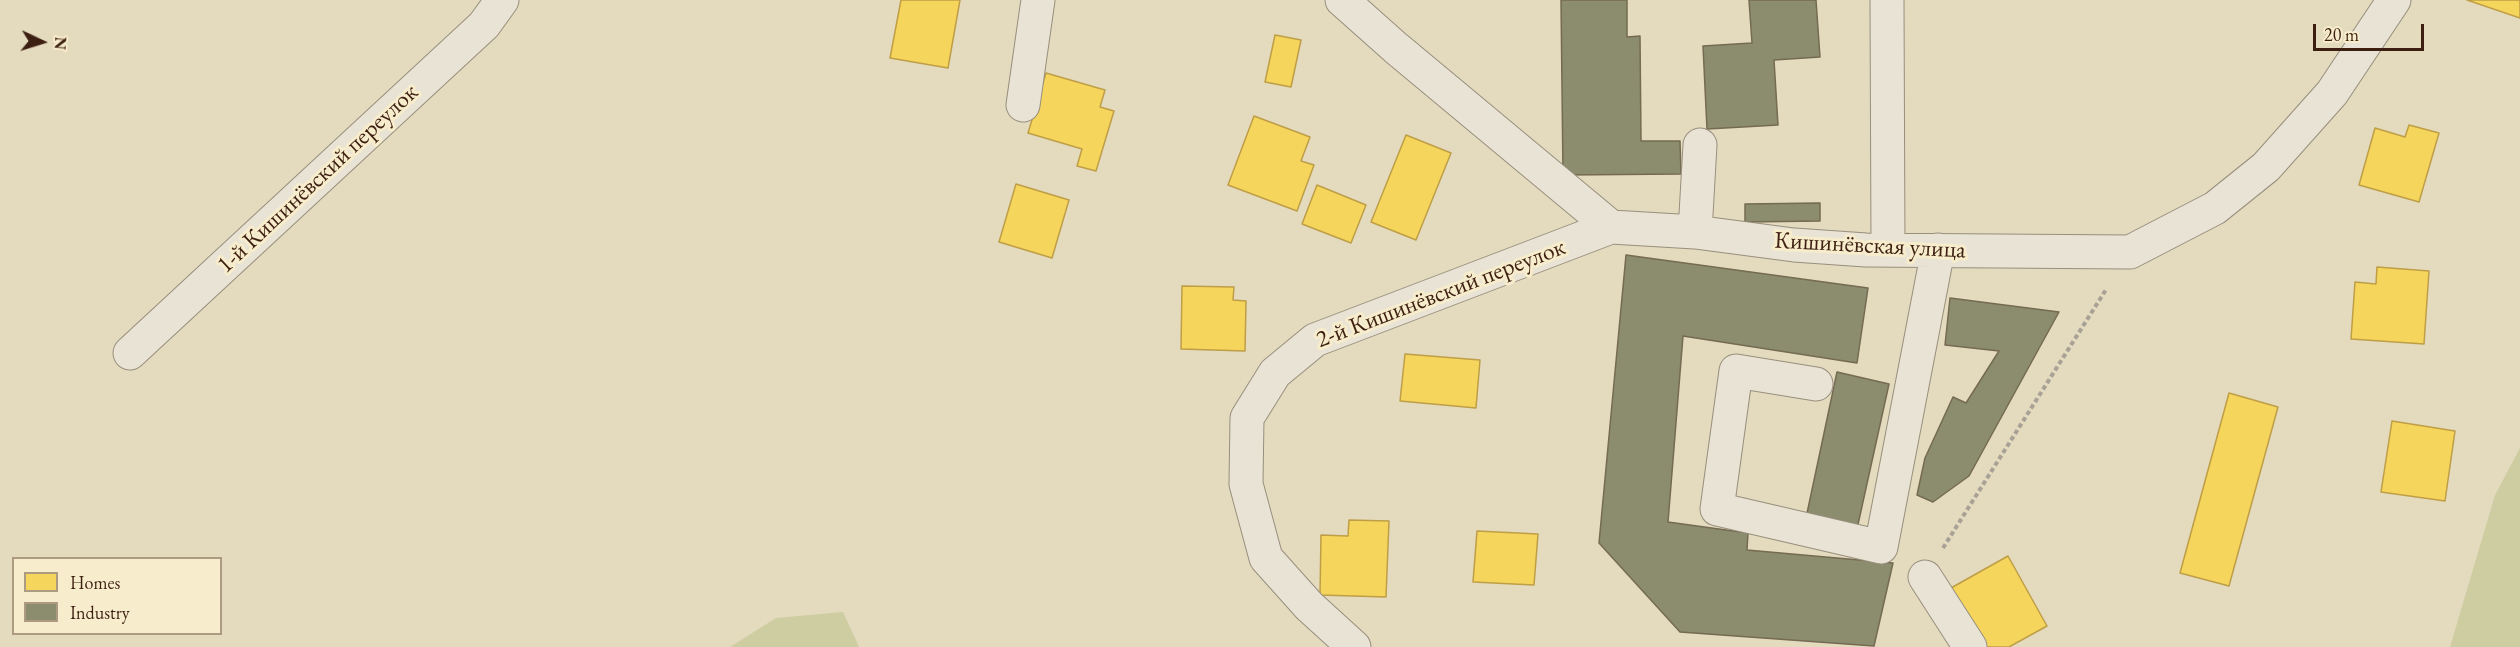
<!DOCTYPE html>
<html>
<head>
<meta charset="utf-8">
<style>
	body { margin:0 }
	#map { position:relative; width:2520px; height:647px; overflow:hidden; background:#e4dabe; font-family:"EB Garamond",serif }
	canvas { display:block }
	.legend { position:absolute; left:12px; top:557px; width:210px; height:78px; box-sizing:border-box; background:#f7eccb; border:2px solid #ac9a81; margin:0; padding:8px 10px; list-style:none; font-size:18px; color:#3c1f11 }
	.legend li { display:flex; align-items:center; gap:12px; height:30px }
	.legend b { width:30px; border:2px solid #ac9a81 }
	.north { position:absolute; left:12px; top:12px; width:60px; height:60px; -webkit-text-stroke:4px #f7eccb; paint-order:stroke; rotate:94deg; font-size:16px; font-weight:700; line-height:24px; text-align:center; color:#3c1f11 }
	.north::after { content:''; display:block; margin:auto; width:21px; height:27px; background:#3c1f11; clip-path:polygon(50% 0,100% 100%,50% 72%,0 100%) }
	.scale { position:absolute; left:2313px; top:24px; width:111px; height:27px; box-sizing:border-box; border:3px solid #3c1f11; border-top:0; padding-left:8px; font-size:18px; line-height:21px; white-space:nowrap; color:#3c1f11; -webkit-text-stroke:4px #f7eccb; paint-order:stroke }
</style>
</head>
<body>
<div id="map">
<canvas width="2520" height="647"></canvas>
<ul class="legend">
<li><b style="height:16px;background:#f6d55c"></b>Homes</li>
<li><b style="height:16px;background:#8c8c6e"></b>Industry</li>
</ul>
<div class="north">N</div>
<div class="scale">20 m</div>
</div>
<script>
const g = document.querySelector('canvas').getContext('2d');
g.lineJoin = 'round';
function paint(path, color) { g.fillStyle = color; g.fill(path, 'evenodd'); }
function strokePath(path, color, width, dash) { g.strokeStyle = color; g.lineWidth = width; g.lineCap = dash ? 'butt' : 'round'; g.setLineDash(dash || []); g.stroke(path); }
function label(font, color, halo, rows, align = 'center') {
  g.font = font + ' "EB Garamond",serif'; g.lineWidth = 6; g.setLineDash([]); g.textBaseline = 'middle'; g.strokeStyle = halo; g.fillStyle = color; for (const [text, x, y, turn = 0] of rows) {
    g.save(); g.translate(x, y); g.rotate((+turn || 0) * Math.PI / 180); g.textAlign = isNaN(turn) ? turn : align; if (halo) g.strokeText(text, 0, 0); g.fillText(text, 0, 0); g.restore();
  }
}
paint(new Path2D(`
	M2520,448V647H2450L2495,495Z
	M843,612L859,647H730L776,618Z`), '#cecda1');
const homes = new Path2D(`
	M901,0H960L948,68L890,58Z
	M2467,0H2520V18Z
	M1275,35L1301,40L1291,87L1265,82Z
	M1046,73L1105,90L1100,107L1114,111L1096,171L1077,166L1082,149L1028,133Z
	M1254,116L1310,137L1301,161L1314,165L1297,211L1228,185Z
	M2409,125L2439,133L2419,202L2359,185L2375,128L2405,137Z
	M1406,135L1451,153L1416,240L1371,222Z
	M1016,184L1069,200L1052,258L999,242Z
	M1317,185L1366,205L1351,243L1302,224Z
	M2377,267L2429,271L2424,344L2351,339L2355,282L2376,284Z
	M1182,286L1234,287L1233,300L1246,301L1245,351L1181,349Z
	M1405,354L1480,360L1476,408L1400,401Z
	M2229,393L2278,407L2229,586L2180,573Z
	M2392,421L2455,431L2445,501L2381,492Z
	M1349,520L1389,521L1386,597L1320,595L1321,535L1348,536Z
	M1477,531L1538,534L1534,585L1473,582Z
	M2008,556L2047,626L2009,647H1984L1951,588Z`);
paint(homes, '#f6d55c');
strokePath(homes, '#be9e46', 1.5);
const industry = new Path2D(`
	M1561,0H1627V37L1640,36L1641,141H1680L1681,174L1563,175Z
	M1749,0H1816L1820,57L1774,60L1778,125L1707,129L1703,46L1752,43Z
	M1820,203V221L1745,222V204Z
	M1626,255L1868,288L1857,363L1683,336L1668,522L1748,533L1747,550L1893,563L1874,646L1680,632L1599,543Z
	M1950,298L2059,312L1969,476L1933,502L1917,495L1925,458L1953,397L1966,403L1999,351L1945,345Z
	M1837,372L1889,384L1857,529L1806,518Z`);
paint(industry, '#8c8c6e');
strokePath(industry, '#746b52', 1.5);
const minor = new Path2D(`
	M1342,0L1396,48L1611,227
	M1887,0L1888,250
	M1023,105L1038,0
	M1695,232L1700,145
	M130,353L484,25L502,0
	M1816,384L1736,371L1717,509L1881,547L1938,250
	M1925,577L1970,647
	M1354,647L1309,606L1266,558L1246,484L1247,418L1275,373L1315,340L1611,227L1695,232L1794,245L1866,250L2130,252L2215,208L2266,167L2332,93L2394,0`);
strokePath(minor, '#988f7d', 35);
strokePath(new Path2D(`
	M1943,548L2107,288`), '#a8a296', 4, [4.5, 3]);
strokePath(minor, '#e8e3d5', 33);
label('24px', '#3c1f11', '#f7eccb', [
	["1-й Кишинёвский переулок",318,179,-43],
	["Кишинёвская улица",1870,246,3],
	["2-й Кишинёвский переулок",1441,294,-21]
]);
</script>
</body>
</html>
